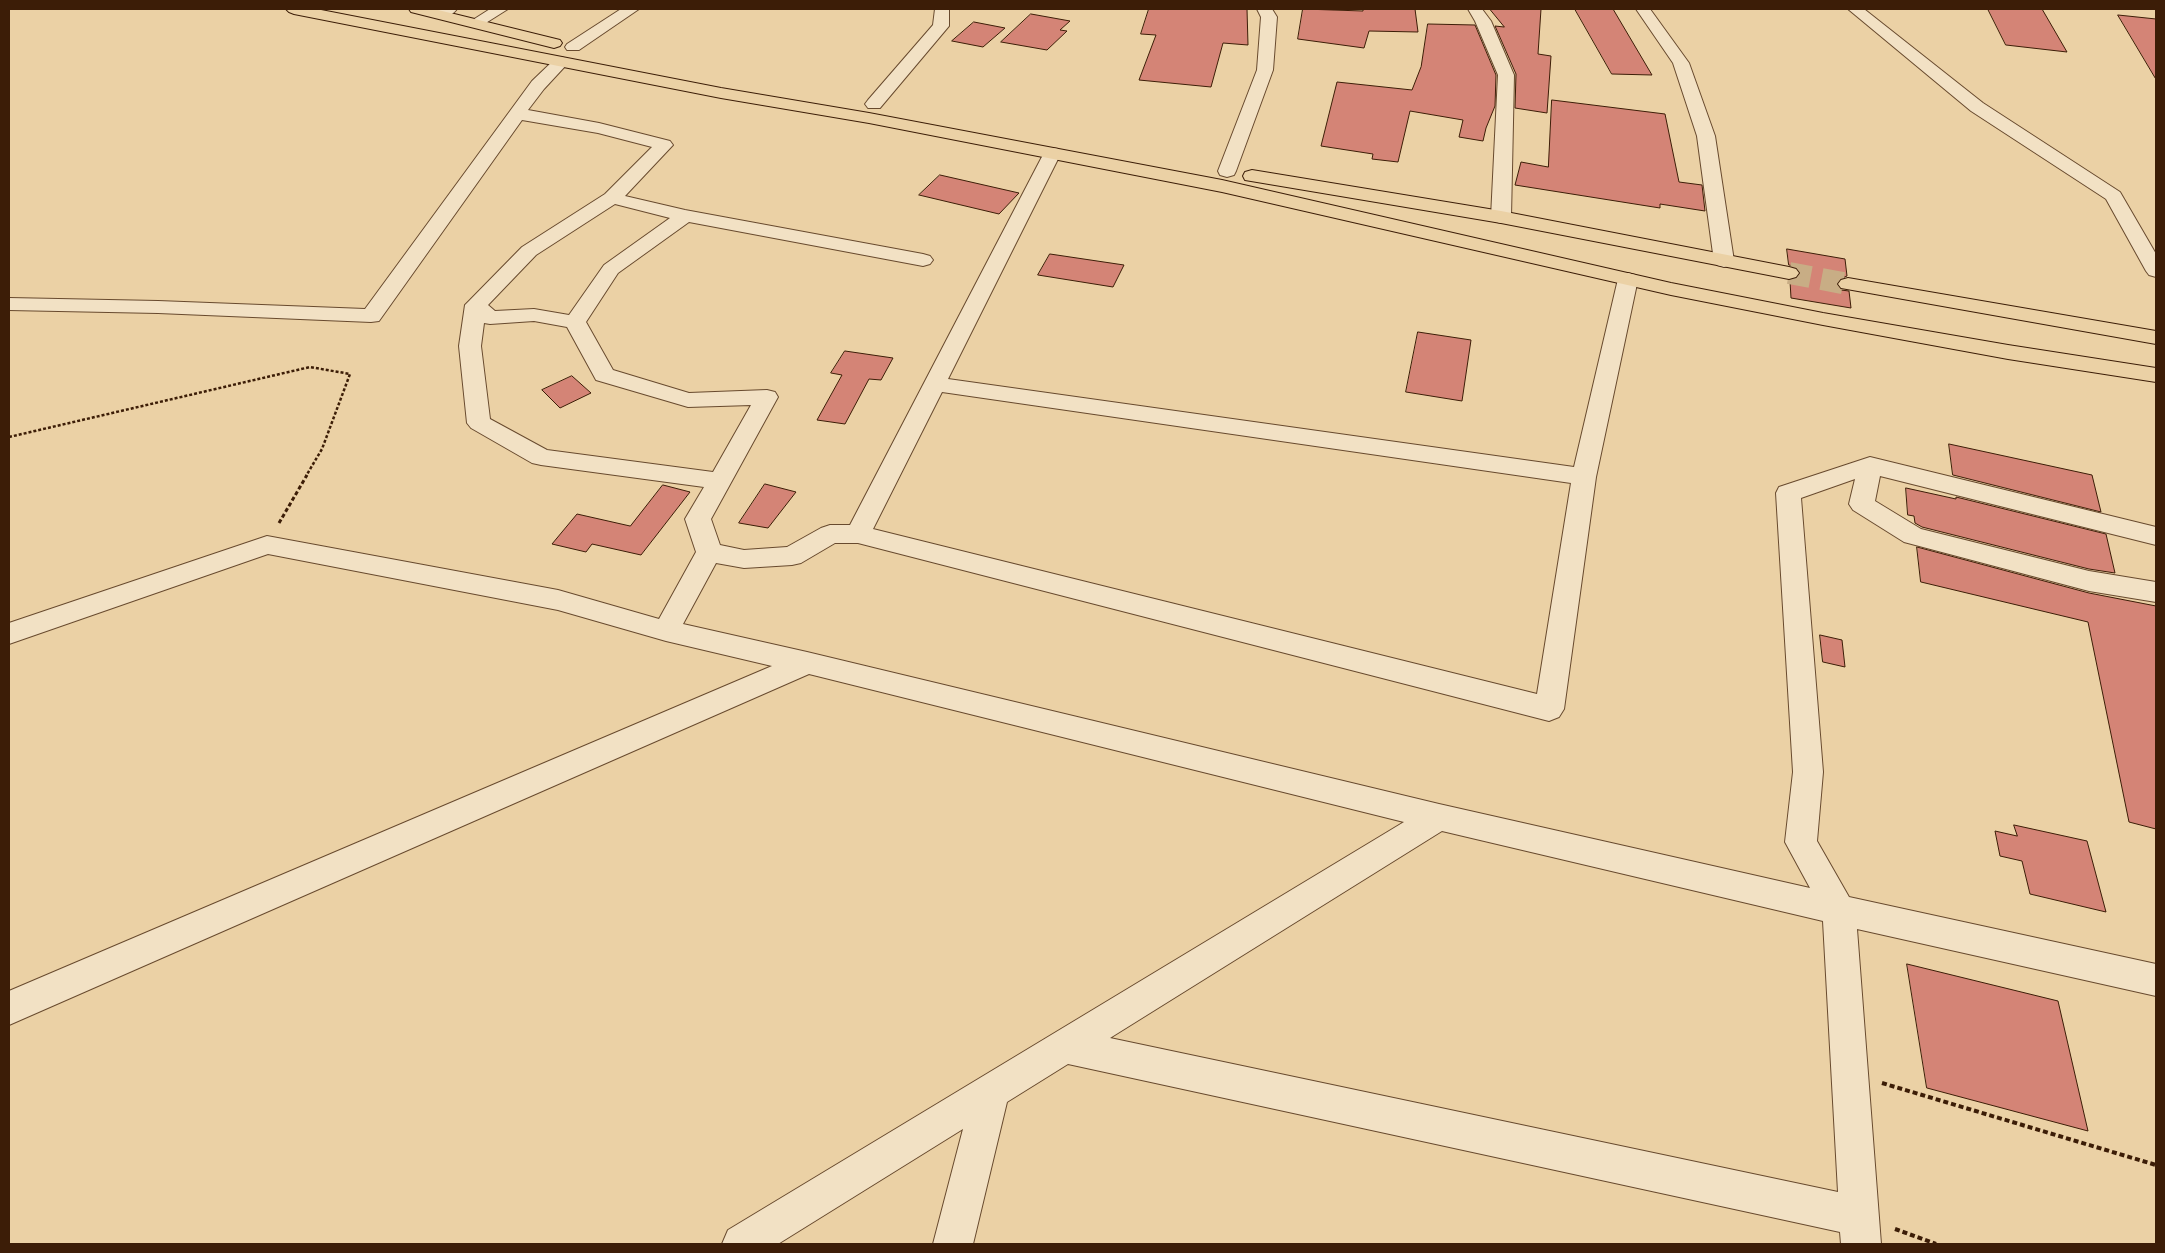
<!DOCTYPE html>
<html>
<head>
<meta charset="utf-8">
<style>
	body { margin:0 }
	#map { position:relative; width:2165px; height:1253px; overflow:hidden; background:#ebd1a5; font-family:"IM FELL French Canon",serif }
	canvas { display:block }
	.frame { position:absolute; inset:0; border:10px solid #3c1d07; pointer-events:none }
</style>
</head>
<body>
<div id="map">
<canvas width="2165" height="1253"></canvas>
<div class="frame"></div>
</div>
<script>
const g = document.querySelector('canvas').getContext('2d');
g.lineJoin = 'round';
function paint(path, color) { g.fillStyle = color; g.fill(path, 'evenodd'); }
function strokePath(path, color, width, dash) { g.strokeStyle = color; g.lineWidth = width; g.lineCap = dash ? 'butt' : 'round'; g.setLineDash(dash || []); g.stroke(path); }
const building = new Path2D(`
	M1149,9H1247L1248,45L1223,43L1211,87L1139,80L1156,35L1141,34Z
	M1303,9L1363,11V9H1415L1418,32L1369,31L1364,48L1298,39Z
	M1490,9H1541L1538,54L1551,56L1547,113L1515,108L1516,74L1495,26L1504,27Z
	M1575,9H1613L1652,75L1612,74Z
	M1988,9H2042L2067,52L2006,45Z
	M1031,14L1070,21L1060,30L1067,31L1047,50L1001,42Z
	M2118,15L2156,19V79Z
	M974,22L1005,28L983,47L952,41Z
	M1428,24L1475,25L1496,75L1495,106L1486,128L1483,141L1459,137L1463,120L1410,111L1398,162L1372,159L1373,154L1321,146L1337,82L1412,90L1421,67Z
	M1552,100L1665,114L1679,182L1702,185L1705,211L1660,204V208L1515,185L1521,162L1548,167Z
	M940,175L1019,193L999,214L919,195Z
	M1787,249L1845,259L1847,276L1840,279L1836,284L1841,290L1849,291L1851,308L1791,298L1790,281L1798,278L1801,273L1797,267L1789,265Z
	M1050,254L1124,265L1113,287L1038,275Z
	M1418,332L1471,340L1462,401L1406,392Z
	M845,351L893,358L881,380L869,379L845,424L817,420L842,375L831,373Z
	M572,376L591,393L560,408L542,390Z
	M1949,444L2092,475L2101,512L1953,475Z
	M765,484L796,492L768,528L739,523Z
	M663,485L690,492L641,555L592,544L586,552L552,544L577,514L630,526Z
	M1906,488L1956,499V497L2106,534L2115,573L2089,569L1922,527L1915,523L1914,516L1908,515Z
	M1917,547L2089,593L2156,606V829L2129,822L2088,622L1921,582Z
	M1820,635L1842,640L1845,667L1823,662Z
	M2014,825L2087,841L2106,912L2030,894L2022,861L2000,856L1995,831L2017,836Z
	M1907,964L2058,1001L2088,1131L1927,1088Z`);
paint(building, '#d48476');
strokePath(building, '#3c1d07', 1);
strokePath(new Path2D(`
	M1789,273L1848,284`), '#c8ad85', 22, [22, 11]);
const minor = new Path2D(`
	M438,9H457C452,16 442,19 434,17L431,14Z
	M490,9H508L481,26H471L468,23Z
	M621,9H639L579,50H567L565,47L567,44Z
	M935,9H949V26L880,108H868L865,104L868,100L933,25Z
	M1257,9H1272L1277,17L1273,70L1236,171L1234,175L1227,177L1220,175L1218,171L1257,70L1261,17Z
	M1468,9H1482L1491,21L1514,75L1511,217L1508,221L1501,223L1494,221L1491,217L1498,75L1475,21Z
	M1636,9H1650L1689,63L1715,136L1734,261L1731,265L1724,267L1717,265L1714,261L1697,136L1673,63Z
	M1848,9H1864L1983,103L2120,192L2156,254V277L2149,275L2146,271L2106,199L1971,111Z
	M561,57L567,59L569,62L544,89L528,110L599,123L670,141L673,145L625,196L685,210L923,254L930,256L933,260L930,264L923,266L689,222L618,273L586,322L613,370L689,393L767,390L775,392L778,397L711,519L720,545L744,550L787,547L821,528L830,525H850L1046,149L1052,148L1058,149L1061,153L948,379L1574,467L1618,279L1621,275L1628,273L1635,275L1638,279L1596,477L1564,709L1559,717L1549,721L858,543H835L801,563L792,565L744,568L716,563L683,624L807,652L1439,804L1810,888L1785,842L1793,772L1776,493L1779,487L1870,457L2156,527V545L1880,476L1875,501L1921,529L2089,571L2156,582V602L2089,591L1904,542L1853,510L1849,504L1855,479L1801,498L1823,772L1817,841L1849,897L2156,964V996L1857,929L1881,1244H1841L1840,1232L1068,1064L1007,1102L973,1244H933L963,1129L778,1244H722L728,1230L1404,822L809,674L9,1025V991L772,666L666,641L558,610L268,554L9,644V623L267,536L558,590L659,619L696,552L685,519L704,487L541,465L532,463L471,428L467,423L459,346L465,305L469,301L522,247L605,194L652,147L598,133L522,120L379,321L371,322L158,313L9,310V298L158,301L365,309L532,81L555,59ZM615,204L670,218L604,265L569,315L534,309L495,311L488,305L536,255ZM534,321L567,327L596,380L688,407L751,405L713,472L547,450L490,419L481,346L484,323L490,324ZM942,392L1571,483L1537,694L873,529ZM1442,831L1823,921L1838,1192L1110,1038Z`);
const highway = new Path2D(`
	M286,9H316L721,88L869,113L1222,180L1671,283L1823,313L2008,345L2156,368V382L2008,359L1823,325L1671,295L1222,192L869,123L721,98L294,14L289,12Z
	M409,9H434L560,40L562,43L560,46L554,48L411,12Z
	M1252,170L1501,211L1789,267L1796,269L1799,273L1796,277L1789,279L1501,223L1245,180L1243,176L1245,172Z
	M1848,278L2156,331V344L1841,288L1838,284L1841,280Z`);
strokePath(minor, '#684a2e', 2);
strokePath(highway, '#3c1d07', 2);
strokePath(new Path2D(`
	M9,437L310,367L350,374L322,449L306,476`), '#3c1d07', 2.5, [3, 2]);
strokePath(new Path2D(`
	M279,523L307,475`), '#3c1d07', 3, [4, 2.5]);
strokePath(new Path2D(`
	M1882,1083L2156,1165
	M1895,1229L1936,1244`), '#3c1d07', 4, [5, 3]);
paint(minor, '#f2e1c4');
paint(highway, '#ebd1a5');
</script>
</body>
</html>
